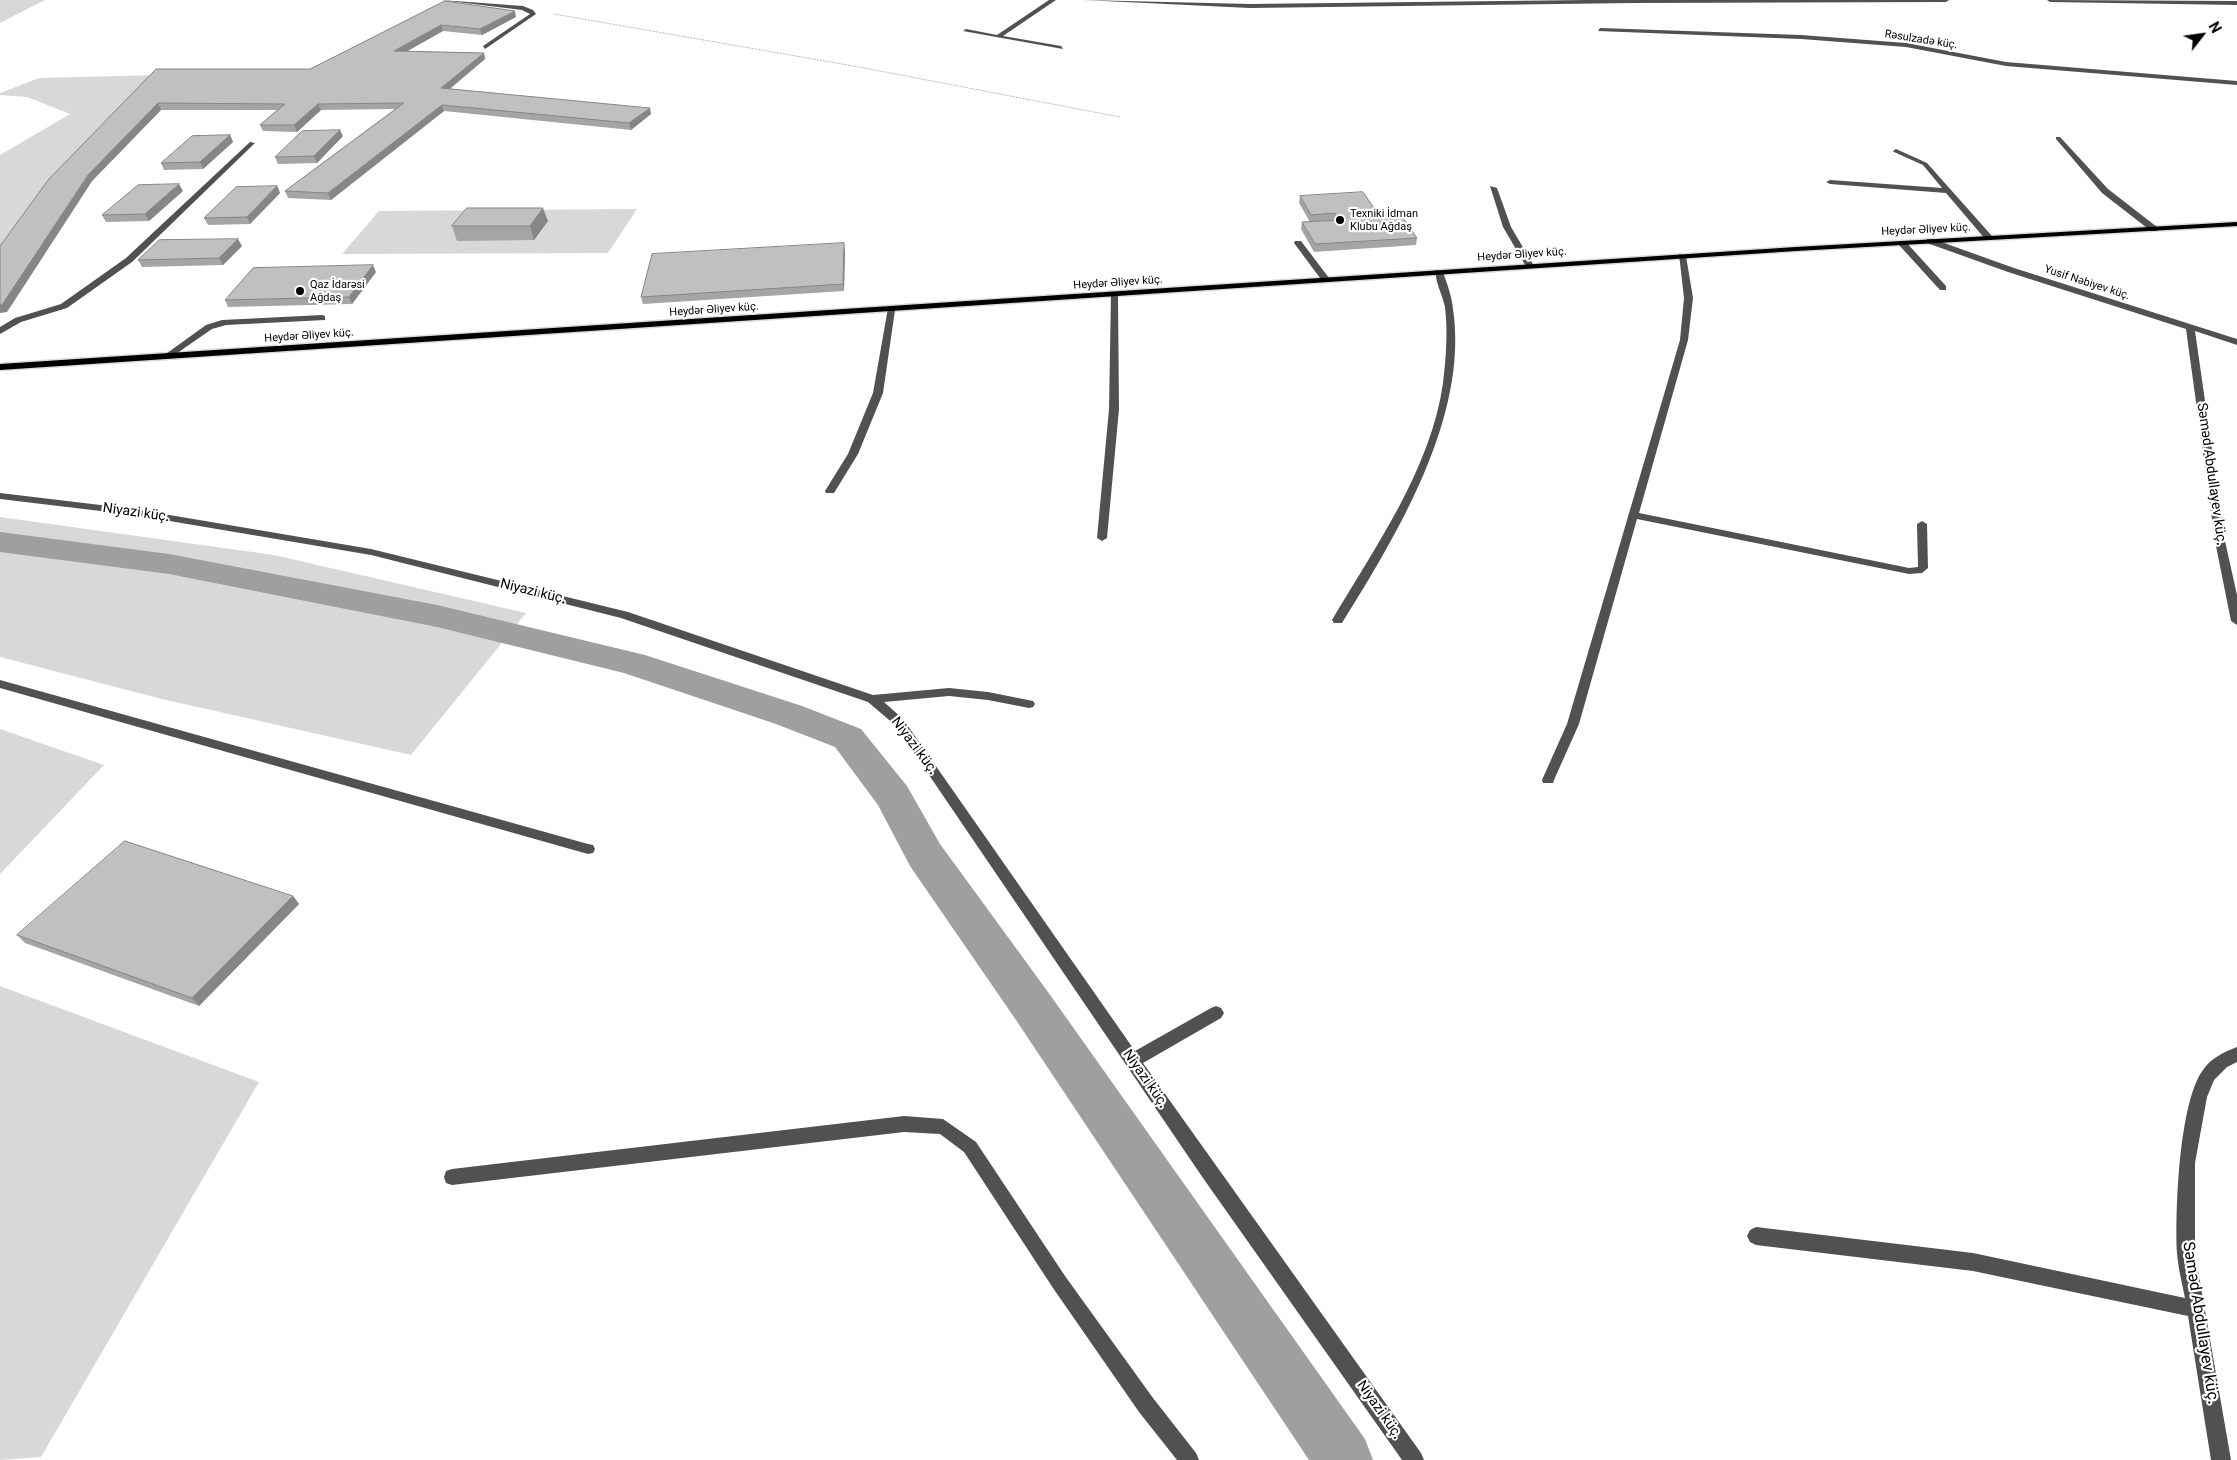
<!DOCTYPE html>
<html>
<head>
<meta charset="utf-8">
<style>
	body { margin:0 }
	#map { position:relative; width:2237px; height:1460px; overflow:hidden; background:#fff; font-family:Roboto,sans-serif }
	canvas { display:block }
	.north { position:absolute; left:2177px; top:10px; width:50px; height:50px; -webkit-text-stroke:4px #fff; paint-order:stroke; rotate:60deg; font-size:14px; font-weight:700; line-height:20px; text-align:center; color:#000 }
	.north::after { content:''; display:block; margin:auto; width:18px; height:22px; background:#000; clip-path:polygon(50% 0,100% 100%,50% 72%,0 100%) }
</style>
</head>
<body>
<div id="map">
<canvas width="2237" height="1460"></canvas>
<div class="north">N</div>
</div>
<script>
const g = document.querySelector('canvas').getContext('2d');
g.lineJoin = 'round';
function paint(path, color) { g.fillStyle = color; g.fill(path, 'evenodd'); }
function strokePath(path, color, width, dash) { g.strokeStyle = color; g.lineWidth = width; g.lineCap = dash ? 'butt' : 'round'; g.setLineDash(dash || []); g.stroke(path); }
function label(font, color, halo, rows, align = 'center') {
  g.font = font + ' Roboto,sans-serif'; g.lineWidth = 4.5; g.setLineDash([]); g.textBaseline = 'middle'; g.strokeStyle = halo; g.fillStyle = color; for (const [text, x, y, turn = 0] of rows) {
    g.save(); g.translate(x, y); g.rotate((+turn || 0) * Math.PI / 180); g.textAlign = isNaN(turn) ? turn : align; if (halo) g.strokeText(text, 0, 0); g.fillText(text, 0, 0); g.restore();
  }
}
paint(new Path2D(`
	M0,0H45L0,23Z
	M159,75L0,260V155L70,114L27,97L0,95V93L39,78Z
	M637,209L608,253L342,254L379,211Z
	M0,517L274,555L526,613L411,755L162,699L0,657Z
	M0,729L104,765L0,874Z
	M0,986L259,1082L41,1457L0,1460Z`), '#d8d8d8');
paint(new Path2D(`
	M0,532L169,554L437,605L645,655L802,706L861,729L907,786L940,844L1048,992L1365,1439L1373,1460H1309L1016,1020L910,866L878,805L835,747L776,724L624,673L437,627L169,574L0,552Z`), '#9f9f9f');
const major = new Path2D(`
	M2237,222V226L1796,251L0,370V364L1796,247Z`);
strokePath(major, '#dbdbdb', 3);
strokePath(new Path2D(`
	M554,14L859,67L1120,117`), '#737373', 1, [0.5, 1]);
paint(new Path2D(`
	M441,0L523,6L533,10L536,14L485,49L483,46L530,14L522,10Z
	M1049,0H1056L1003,36L1061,46L1063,49L963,31L966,29L997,35Z
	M1083,0L1250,4L1586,0H1949L1946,2L1635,3L1250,8Z
	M2047,0L2237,1V5L2050,2Z
	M1600,28L1801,35L1906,43L2006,62L2237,81V85L2006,66L1906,47L1801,39L1598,31Z
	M2056,137H2060L2108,189L2157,227V231H2151L2102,193L2056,139Z
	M250,142L255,143L132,262L67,308L21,322L0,334V327L15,318L61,304L126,258Z
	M1896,149L1927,163L1992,236V240H1986L1946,193L1830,184L1826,182L1830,180L1942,188L1923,165L1894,152L1893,151Z
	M1490,186L1497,188L1511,227L1534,266L1533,268H1527L1503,227Z
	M1927,239H1933L2014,268L2237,339V345L2195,331L2225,541L2237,595V625L2231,621L2215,541L2186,329L2008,272L1927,243Z
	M1295,241H1301L1329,278V282H1323L1294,243Z
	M1899,241H1905L1946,286V290H1940L1899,245Z
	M1679,254L1686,256L1693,298L1688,340L1639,513L1909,568L1918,567L1917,524L1922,521L1927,524L1928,568L1922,573L1909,574L1637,519L1579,724L1554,780L1553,783H1543L1542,780L1567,724L1680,340L1684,298Z
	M1436,270L1443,272C1447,284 1452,296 1453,309C1469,416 1397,535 1342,623H1334L1332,620C1375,547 1431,469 1443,383C1446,358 1448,332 1445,307C1443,296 1434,280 1436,270Z
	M1111,293L1118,295L1119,409L1107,538L1102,541L1097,538L1109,409Z
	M888,308L895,310L883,393L858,454L834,493H826L825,491L848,454L873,393Z
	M322,315L325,316V320L226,325L212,329L170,358L163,356L206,325L222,320Z
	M0,493L134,509L371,549L628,612L873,695L949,688L988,692L1033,701L1035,704L1033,707L1029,708L988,700L949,696L884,702L903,719L1135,1051L1211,1008L1216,1006L1221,1008L1224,1013L1221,1018L1143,1063L1421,1453L1424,1460H1402L1203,1178L895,725L868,702L621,618L371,555L134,515L0,499Z
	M0,680L588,844L593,845L595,849L593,853L588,854L0,688Z
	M2237,1047V1062L2227,1067L2214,1080L2207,1097L2195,1163V1253L2231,1460H2211L2188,1316L1973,1271L1756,1245L1750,1242L1747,1236L1750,1230L1756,1227L1973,1253L2185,1298C2182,1283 2178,1267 2177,1253C2175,1211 2179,1102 2203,1070C2211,1058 2224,1052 2237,1047Z
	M904,1116L943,1119L976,1142L1065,1276L1153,1398L1196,1453L1199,1460H1177L1139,1412L1053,1288L964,1152L940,1134L904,1132L452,1185L446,1183L444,1177L446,1171L452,1169Z`), '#515151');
paint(major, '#000');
paint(new Path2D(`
	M445,1L516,17L482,35L443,31L407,51L484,53L485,59L450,89L651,114L631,130L444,111L331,200L288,198L285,191L395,109L321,110L297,132L263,131L260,125L277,110H161L92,181L7,312L156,69H310Z
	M230,135L233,142L203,169L164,170L161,163Z
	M343,136L317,163L278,164L275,157Z
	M277,186L280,193L250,224L208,225L204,218Z
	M183,191L149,221L106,222L102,215Z
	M1300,196L1376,211L1375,217L1417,238L1416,245L1314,252L1301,229L1302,222H1310L1299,203Z
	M548,221L534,240L457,241L452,226Z
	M242,246L223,265L142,267L138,260Z
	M845,250L844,291L643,304L641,297Z
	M376,272L352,304L228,307L225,300Z
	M293,896L299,904L199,1006L25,943L17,935Z`), '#a5a5a5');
paint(new Path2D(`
	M515,11L516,17L482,35L480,29Z
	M441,25L443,31L397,57L394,51Z
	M484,53L485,59L443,94L441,88Z
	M158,103L161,110L92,181L7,312L0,313V305L88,175Z
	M318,104L321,110L297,132L294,125Z
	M442,105L444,111L331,200L328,193Z
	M650,108L651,114L631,130L629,123Z
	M340,130L343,136L317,163L314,156Z
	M230,135L233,142L203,169L200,162Z
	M179,184L183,191L149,221L145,214Z
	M277,186L280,193L250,224L247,217Z
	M543,208L548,221L534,240L530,226Z
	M238,239L242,246L223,265L219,258Z
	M844,243L845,250L844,291L843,284Z
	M373,265L376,272L352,304L349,297Z
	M293,896L299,904L199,1006L192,998Z`), '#868686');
const building = new Path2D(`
	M445,1L515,11L480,29L441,25L394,51L484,53L441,88L650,108L629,123L442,105L328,193L285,191L404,103L318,104L294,125H260L285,104L158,103L88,175L2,305H0V246L49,179L156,69H310Z
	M340,130L314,156L275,157L302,131Z
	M230,135L200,162L161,163L192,136Z
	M179,184L145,214L102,215L138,185Z
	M277,186L247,217L204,218L236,187Z
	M1363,192L1376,211L1356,212L1359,218L1401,215L1417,238L1315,244L1302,222L1339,220L1335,213L1311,215L1300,196Z
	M467,208H543L530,226H452Z
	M238,239L219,258L138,260L159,240Z
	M844,243L843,284L641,297L652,254Z
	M373,265L349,297L225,300L253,268Z
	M125,841L293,896L192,998L17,935Z`);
paint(building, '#c0c0c0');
strokePath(building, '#868686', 1);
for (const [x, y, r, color] of [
	[1340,220,5,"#000"],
	[300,291,5,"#000"]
]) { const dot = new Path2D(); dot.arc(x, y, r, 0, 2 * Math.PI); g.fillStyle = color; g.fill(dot); strokePath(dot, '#fff', 2); }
label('11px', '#000', '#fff', [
	["Rəsulzadə küç.",1921,40,9],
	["Heydər Əliyev küç.",1926,230,-3],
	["Heydər Əliyev küç.",1522,255,-4],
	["Heydər Əliyev küç.",1118,283,-4],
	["Yusif Nəbiyev küç.",2087,283,18],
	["Heydər Əliyev küç.",714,310,-4],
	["Heydər Əliyev küç.",309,336,-4]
]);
label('11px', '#000', '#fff', [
	["Texniki İdman",1350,214],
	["Klubu Ağdaş",1350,227],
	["Qaz İdarəsi",310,285],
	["Ağdaş",310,298]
], 'left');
label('14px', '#000', '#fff', [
	["Səməd Abdullayev küç.",2211,474,82],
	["Niyazi küç.",136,513,8],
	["Niyazi küç.",533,592,14],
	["Niyazi küç.",914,746,53],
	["Niyazi küç.",1145,1079,55],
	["Niyazi küç.",1379,1410,55]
]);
label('16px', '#000', '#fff', [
	["Səməd Abdullayev küç.",2200,1323,81]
]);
</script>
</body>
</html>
